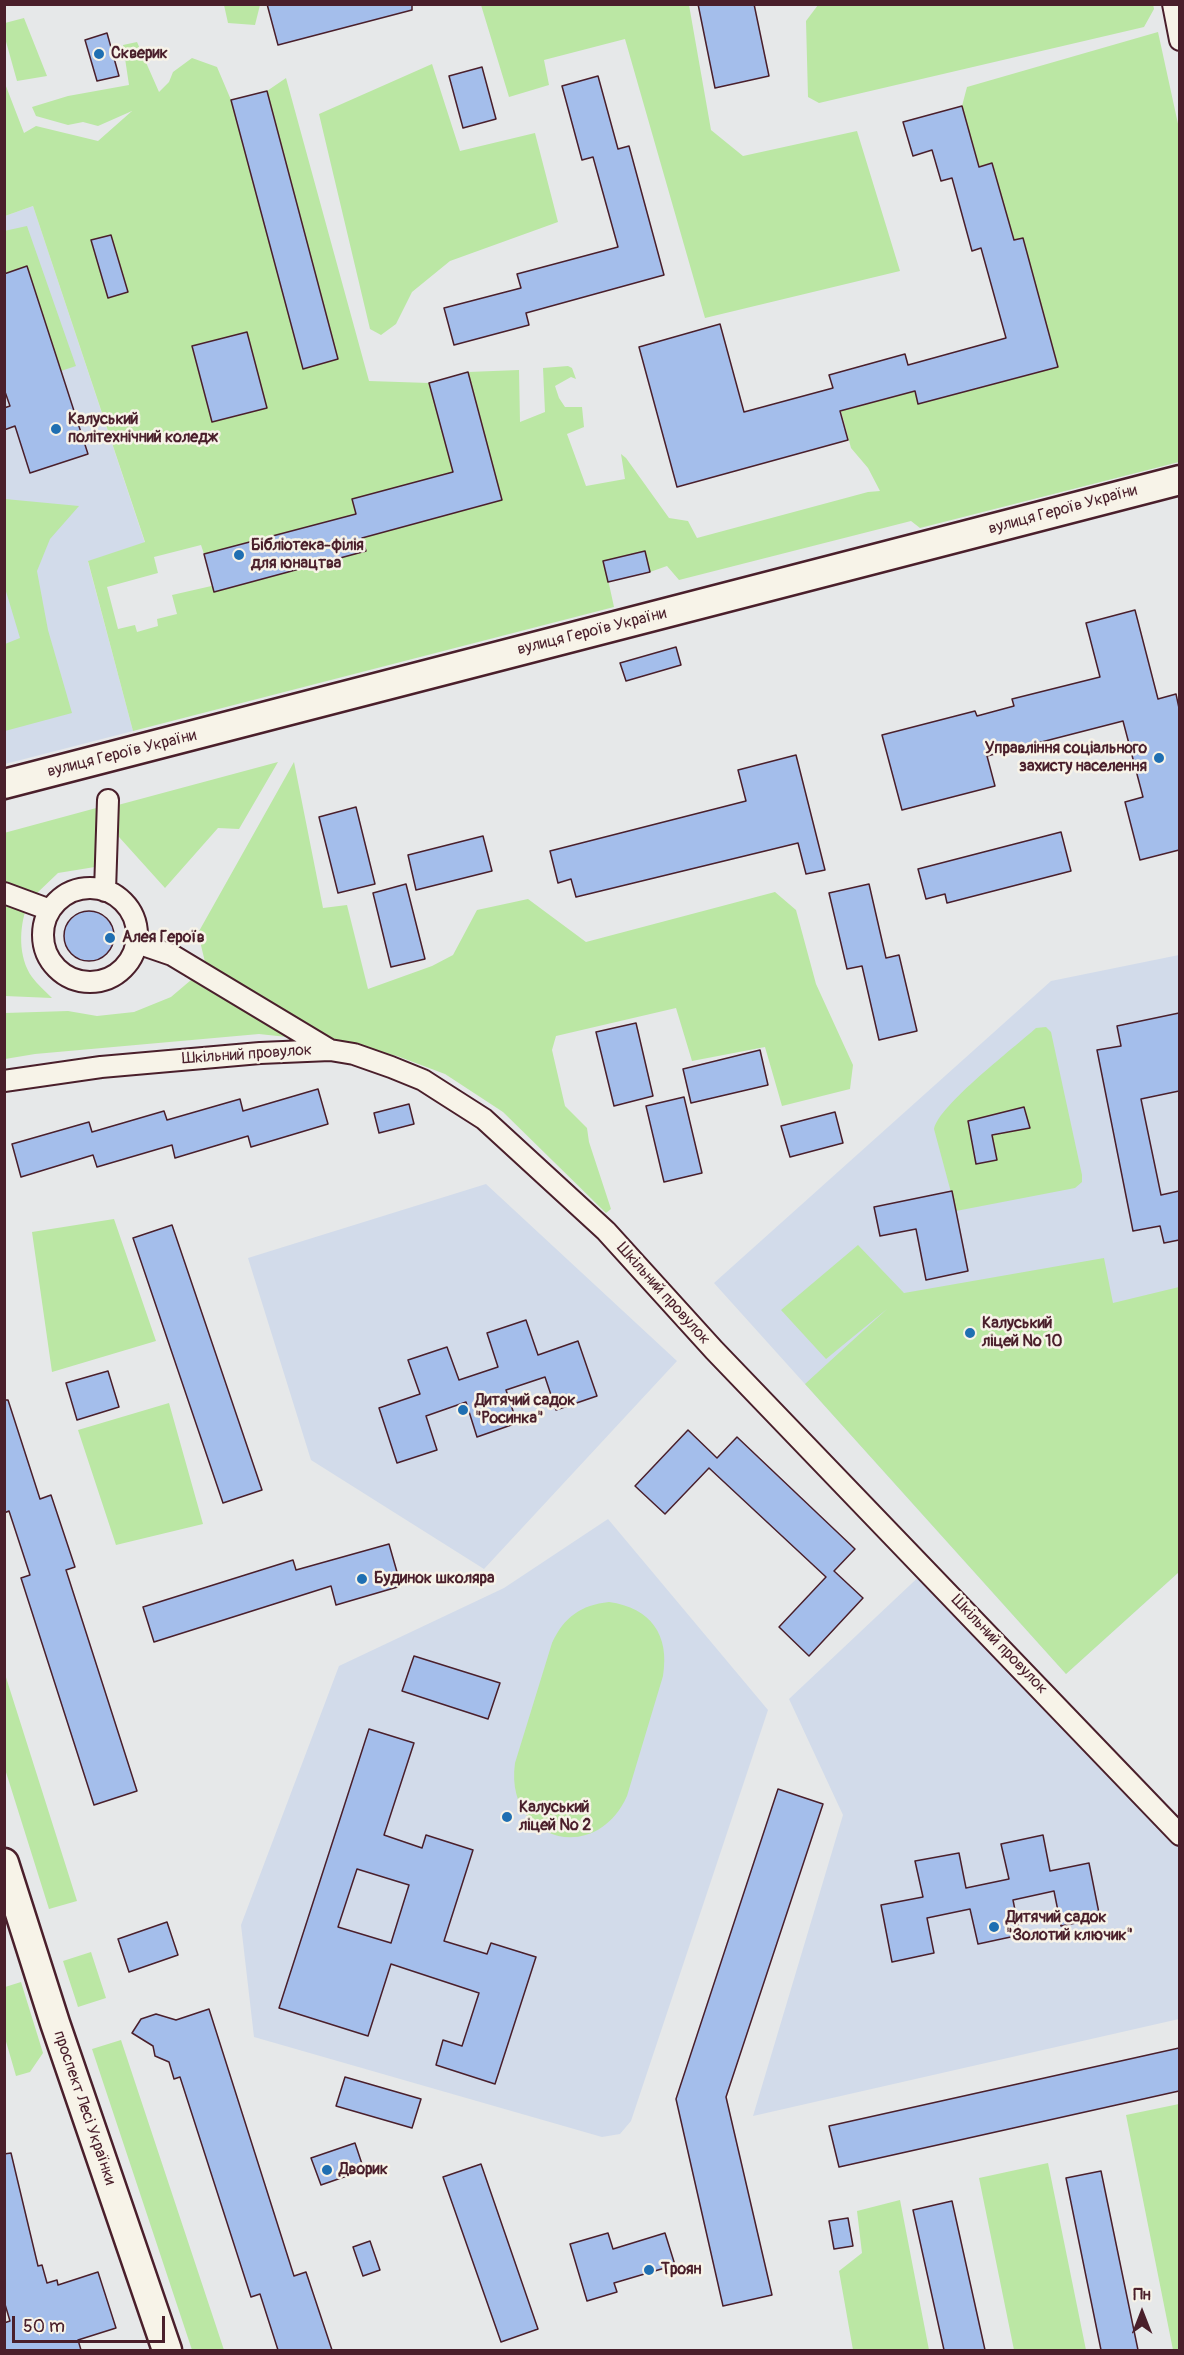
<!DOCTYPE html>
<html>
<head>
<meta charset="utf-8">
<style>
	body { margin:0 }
	#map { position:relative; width:1184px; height:2355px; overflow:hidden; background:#e6e8e9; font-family:Pangolin,sans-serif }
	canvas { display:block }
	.frame { position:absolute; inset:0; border:6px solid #4a1f2b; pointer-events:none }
	.north { position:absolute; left:1112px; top:2283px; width:60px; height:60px; -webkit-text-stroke:4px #f7f3e8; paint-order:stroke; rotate:0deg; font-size:16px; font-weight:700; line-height:24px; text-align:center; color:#4a1f2b }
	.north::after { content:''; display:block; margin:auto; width:21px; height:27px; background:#4a1f2b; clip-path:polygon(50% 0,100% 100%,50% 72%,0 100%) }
	.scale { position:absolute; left:12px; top:2316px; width:153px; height:27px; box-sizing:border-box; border:3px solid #4a1f2b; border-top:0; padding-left:8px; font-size:18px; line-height:21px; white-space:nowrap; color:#4a1f2b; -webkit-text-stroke:4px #f7f3e8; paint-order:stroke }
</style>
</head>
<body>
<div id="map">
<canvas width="1184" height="2355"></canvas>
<div class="frame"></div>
<div class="north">Пн</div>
<div class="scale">50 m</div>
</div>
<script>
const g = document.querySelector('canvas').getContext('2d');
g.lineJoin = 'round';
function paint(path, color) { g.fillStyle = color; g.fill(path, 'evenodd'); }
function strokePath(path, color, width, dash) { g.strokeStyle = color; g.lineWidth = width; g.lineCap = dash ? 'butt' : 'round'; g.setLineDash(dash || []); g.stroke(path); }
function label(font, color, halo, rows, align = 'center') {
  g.font = font + ' Pangolin,sans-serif'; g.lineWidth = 5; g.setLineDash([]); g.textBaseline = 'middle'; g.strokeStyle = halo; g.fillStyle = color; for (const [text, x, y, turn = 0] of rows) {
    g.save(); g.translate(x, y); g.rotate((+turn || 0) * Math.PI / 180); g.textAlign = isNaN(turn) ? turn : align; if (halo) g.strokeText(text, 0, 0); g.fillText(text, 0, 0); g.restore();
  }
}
paint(new Path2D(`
	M33,206L145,543L88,562L133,731L5,764V216Z
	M1179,955V1572L1066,1674L714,1283L1051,981Z
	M486,1184L677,1361L484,1569L311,1460L248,1258Z
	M608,1519L768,1710L631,2121L620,2134L602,2137L254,2037L241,1925L339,1666L504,1588Z
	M927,1569L1179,1835V2019L753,2116L843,1815L789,1699Z`), '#d2dbea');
paint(new Path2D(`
	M224,5H260L255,25L228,23Z
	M481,5H689L711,130L743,156L857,131L900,271L705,318L625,39L544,60L549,85L509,97Z
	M818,5L1153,4L1154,9L1144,27L819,103L808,97L806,21Z
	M24,18L47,76L17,81L5,38V23Z
	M1158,32L1180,133L1179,462L920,528L911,521L679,580L667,566L650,572L645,551L604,561L614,607L133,731L88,561L145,542L33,206L5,216L4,81L24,133L36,126L98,141L132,111L98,126L83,122L68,125L36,116L32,107L68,96L129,85L123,45L137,42L159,92L169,82L173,72L192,58L217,67L231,100L303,369L338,359L267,91L286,78L369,381L429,383L453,472L352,499L356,514L204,554L201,545L154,557L158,573L107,587L118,629L135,625L137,632L158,626L157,619L177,614L172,595L365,551L362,538L502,500L468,372L519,370L520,422L545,412L543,368L568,366L572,368L576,379L571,377L555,386L559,398L565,407H582L584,427L567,434L586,486L625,479L621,454L626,458L669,518L688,521L697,538L868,492L880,491L868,468L851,448L841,411L915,391L919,404L1058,367L1023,238L1014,240L992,163L979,167L962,106L967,87ZM111,235L128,292L109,298L91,241ZM247,332L267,408L212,422L192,346Z
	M432,64L460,151L535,133L558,222L450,261L412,292L396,324L381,335L370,329L319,114Z
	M27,226L76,366L61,371L27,267L5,274L4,231Z
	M5,499L79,506L50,539L37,571L48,630L72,713L5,731V644L20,638L5,588Z
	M278,762L239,829L218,828L165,888L119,837L118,805Z
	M294,762L323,908L347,905L368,989L432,966L453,955L477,910L528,899L586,942L775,892L796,910L816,984L853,1065L850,1089L782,1106L765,1047L692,1061L676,1008L556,1036L552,1050L565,1106L587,1128L589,1142L611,1209L606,1213L503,1112L445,1074L397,1056L335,1043L205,962L198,933Z
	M100,807L101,866L58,873L35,895L5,883L4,833Z
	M5,899L27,906C19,928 18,957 32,977C37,984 45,991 52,998L5,996Z
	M191,980L287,1037L259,1034L35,1054L5,1059V1013L68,1011L97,1016L134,1012L171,997Z
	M1046,1027L1051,1032L1082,1175V1182L1075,1188L956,1211L934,1129C939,1105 1014,1048 1036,1028Z
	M114,1219L156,1341L52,1372L32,1232Z
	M858,1245L904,1293L1104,1258L1113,1303L1179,1287V1572L1066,1674L805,1384L887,1309L826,1359L781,1310Z
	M169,1403L203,1524L116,1545L78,1430Z
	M609,1602C651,1608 670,1635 663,1676L627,1796C595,1867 504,1840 515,1763L552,1643C564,1617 581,1605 609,1602Z
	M4,1671L77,1901L49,1909L5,1769Z
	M91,1952L106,1998L78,2007L63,1961Z
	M21,1982L43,2053L30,2072L16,2076L5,2038V1987Z
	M121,2040L224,2350H192L92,2049Z
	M1179,2104L1180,2350H1173L1126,2115Z
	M1048,2163L1086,2350H1014L979,2178Z
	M900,2200L929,2350H853L839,2271L862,2253L857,2211Z`), '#bbe7a4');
const building = new Path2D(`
	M267,4H412V10L278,45Z
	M698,4H754L769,76L715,88Z
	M107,33L119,76L97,81L85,40Z
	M482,67L496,119L463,128L449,76Z
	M598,76L618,149L629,146L664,275L526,313L529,325L454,345L444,308L521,288L517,274L618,247L593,157L582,160L562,86Z
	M267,91L338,359L303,369L231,100Z
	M962,106L979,167L992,163L1014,240L1023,238L1058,367L918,404L915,391L840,411L848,440L677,487L639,347L720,324L744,412L833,388L829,375L905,354L908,365L1006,338L981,248L972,251L952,178L941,181L932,150L913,156L903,122Z
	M111,235L128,292L108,298L91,240Z
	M27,266L88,454L30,473L15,426L4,430V408L10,406L4,389V274Z
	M247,332L267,408L212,422L192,346Z
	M468,372L502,500L362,538L366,551L214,592L204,554L356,514L352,499L453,472L429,383Z
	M645,551L650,572L608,582L603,561Z
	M1135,610L1158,699L1176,694L1179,708V850L1140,860L1125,802L1143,797L1123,721L987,756L995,786L902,810L882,735L975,711L977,716L1014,706L1012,699L1100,677L1086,623Z
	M676,647L681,665L626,681L620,663Z
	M796,755L825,870L806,874L798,843L576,897L571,879L558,883L550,851L746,801L738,770Z
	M356,807L375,884L338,893L319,817Z
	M1061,832L1071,871L947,903L945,894L926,899L918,869Z
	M483,836L492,871L416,890L408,855Z
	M406,884L425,959L391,967L373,893Z
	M869,884L886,958L899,955L917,1031L879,1040L862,966L847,969L829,893Z
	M64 936a25 25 0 1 1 50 0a25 25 0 1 1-50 0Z
	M1179,1013V1091L1141,1099L1161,1195L1179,1191V1240L1164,1243L1160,1226L1133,1231L1097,1050L1121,1046L1117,1026Z
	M636,1023L653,1096L614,1106L596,1032Z
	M760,1050L768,1085L691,1103L683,1069Z
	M318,1089L328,1124L251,1147L248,1136L175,1158L172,1145L97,1167L93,1155L21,1177L12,1144L89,1122L92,1132L164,1111L167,1120L240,1099L243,1111Z
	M684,1097L702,1173L664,1182L646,1106Z
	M409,1104L414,1124L379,1133L374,1113Z
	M1024,1107L1030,1128L992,1135L997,1160L976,1164L968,1121Z
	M835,1112L843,1143L790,1157L781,1126Z
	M952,1191L968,1271L926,1280L916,1229L880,1236L874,1207Z
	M172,1225L262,1490L223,1503L133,1238Z
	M526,1320L538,1355L578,1341L597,1396L556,1410L545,1377L506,1390L517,1423L477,1437L466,1402L426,1416L437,1450L397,1463L379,1408L420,1394L408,1360L447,1347L459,1380L498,1367L487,1333Z
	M108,1371L119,1407L77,1420L66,1383Z
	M4,1400H8L40,1499L51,1495L75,1567L66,1570L137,1791L94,1805L21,1578L30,1575L9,1511L4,1513Z
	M688,1430L717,1458L737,1437L855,1549L834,1571L863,1598L809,1656L779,1627L826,1577L709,1468L665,1514L635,1486Z
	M389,1544L401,1586L336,1605L331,1586L154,1642L143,1607L293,1560L296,1570Z
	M414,1656L500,1683L488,1719L402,1691Z
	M369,1729L414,1743L384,1835L422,1848L426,1835L473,1850L444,1941L487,1954L491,1943L536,1957L495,2084L436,2065L443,2040L462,2046L479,1993L391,1964L368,2036L279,2008ZM357,1869L409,1885L391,1943L338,1927Z
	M778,1789L823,1804L726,2097L772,2295L723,2306L676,2099Z
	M1043,1835L1050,1871L1089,1863L1100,1918L1061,1926L1054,1891L1013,1900L1020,1935L978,1944L970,1909L927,1918L934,1953L892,1962L881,1905L923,1897L915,1861L959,1853L966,1888L1009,1879L1001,1844Z
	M167,1922L178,1955L129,1972L118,1939Z
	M209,2009L294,2276L306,2272L332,2350H278L260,2294L251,2297L180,2077L174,2079L169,2062L155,2056L153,2046L132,2033L141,2019L156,2014L176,2020Z
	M1179,2048V2091L839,2167L829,2126Z
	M345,2077L421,2099L412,2128L336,2106Z
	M355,2143L364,2170L321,2185L311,2158Z
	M11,2153L38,2266L42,2265L47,2283L57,2280L58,2285L98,2272L116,2328L78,2340L81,2350H4V2323L10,2321L4,2301V2154Z
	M481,2164L538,2329L501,2342L443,2177Z
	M1101,2171L1138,2350H1101L1066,2178Z
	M952,2201L985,2350H944L913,2210Z
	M848,2218L853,2246L834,2249L829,2221Z
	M608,2233L613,2249L665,2233L675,2265L614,2283L617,2292L587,2301L570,2244Z
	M370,2241L380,2270L363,2276L353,2247Z`);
paint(building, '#a4beeb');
strokePath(building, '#4a1f2b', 1.5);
const street = new Path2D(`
	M1173,4L1180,40
	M43 935a47 47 0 1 1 94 0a47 47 0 1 1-94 0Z
	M105,891L108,800
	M4,893L50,910
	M137,943L172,955L330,1050
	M4,1081L101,1067L260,1053L330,1050L354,1054L391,1067L423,1080L437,1089L484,1119L606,1231L714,1350L1180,1835`);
const secondary = new Path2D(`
	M4,784L1180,480
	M4,1863L55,2023L167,2350`);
strokePath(street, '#4a1f2b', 24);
strokePath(secondary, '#4a1f2b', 33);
strokePath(street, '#f7f3e8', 20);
strokePath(secondary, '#f7f3e8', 28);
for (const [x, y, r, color] of [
	[99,54,6,"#1f6fb2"],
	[56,429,6,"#1f6fb2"],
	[239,555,6,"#1f6fb2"],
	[1159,758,6,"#1f6fb2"],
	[110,938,6,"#1f6fb2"],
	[970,1333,6,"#1f6fb2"],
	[463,1410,6,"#1f6fb2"],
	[362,1579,6,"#1f6fb2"],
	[507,1817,6,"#1f6fb2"],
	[994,1927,6,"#1f6fb2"],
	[327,2170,6,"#1f6fb2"],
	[649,2270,6,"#1f6fb2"]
]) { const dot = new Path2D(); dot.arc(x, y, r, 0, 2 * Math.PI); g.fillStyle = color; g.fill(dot); strokePath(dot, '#f7f3e8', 2); }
label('bold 16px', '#4a1f2b', '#f7f3e8', [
	["Скверик",111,54],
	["Калуський",68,420],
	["політехнічний коледж",68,438],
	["Бібліотека-філія",251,546],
	["для юнацтва",251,564],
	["Управління соціального",1147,749,"right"],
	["захисту населення",1147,767,"right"],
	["Алея Героїв",122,938],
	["Калуський",982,1324],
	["ліцей № 10",982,1342],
	["Дитячий садок",475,1401],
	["\"Росинка\"",475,1419],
	["Будинок школяра",374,1579],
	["Калуський",519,1808],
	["ліцей № 2",519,1826],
	["Дитячий садок",1006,1918],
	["\"Золотий ключик\"",1006,1936],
	["Дворик",339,2170],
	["Троян",661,2270]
], 'left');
label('16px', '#4a1f2b', '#f7f3e8', [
	["вулиця Героїв України",1063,510,-15],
	["вулиця Героїв України",592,632,-14],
	["вулиця Героїв України",122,754,-14],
	["Шкільний провулок",247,1055,-4],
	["Шкільний провулок",663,1294,48],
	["Шкільний провулок",999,1645,46],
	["проспект Лесі Українки",84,2108,71]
]);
</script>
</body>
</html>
